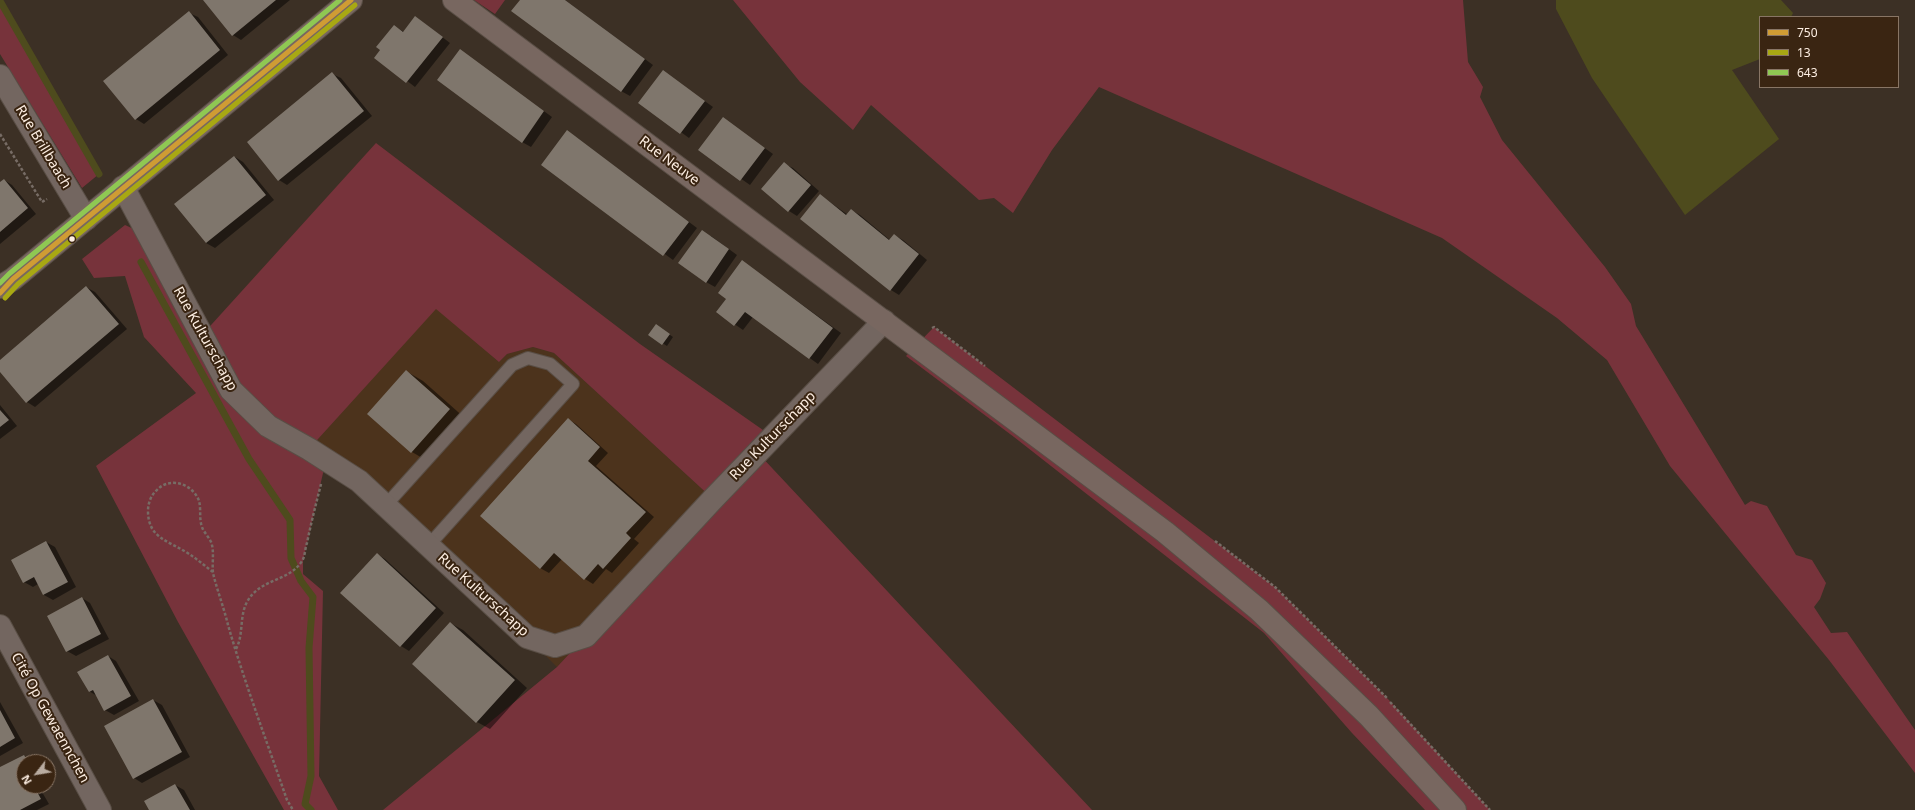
<!DOCTYPE html>
<html>
<head>
<meta charset="utf-8">
<style>
	body { margin:0 }
	#map { position:relative; width:1915px; height:810px; overflow:hidden; background:#3c3025; font-family:"Noto Sans",sans-serif }
	canvas { display:block }
	.legend { position:absolute; left:1759px; top:16px; width:140px; height:72px; box-sizing:border-box; background:#3a2512; border:1px solid #887565; margin:0; padding:5px 7px; list-style:none; font-size:12px; color:#fdeee2 }
	.legend li { display:flex; align-items:center; gap:8px; height:20px }
	.legend b { width:20px; border:1px solid #887565 }
	.north { position:absolute; left:16px; top:754px; width:40px; height:40px; box-sizing:border-box; background:#3a2512; border:1px solid #887565; border-radius:50%; rotate:239deg; font-size:11px; font-weight:700; line-height:16px; text-align:center; color:#fdeee2 }
	.north::after { content:''; display:block; margin:auto; width:14px; height:18px; background:#b9aca0; clip-path:polygon(50% 0,100% 100%,50% 72%,0 100%) }
</style>
</head>
<body>
<div id="map">
<canvas width="1915" height="810"></canvas>
<ul class="legend">
<li><b style="height:5px;background:#cf9c34"></b>750</li>
<li><b style="height:5px;background:#a8a813"></b>13</li>
<li><b style="height:5px;background:#8fc853"></b>643</li>
</ul>
<div class="north">N</div>
</div>
<script>
const g = document.querySelector('canvas').getContext('2d');
g.lineJoin = 'round';
function paint(path, color) { g.fillStyle = color; g.fill(path, 'evenodd'); }
function strokePath(path, color, width, dash) { g.strokeStyle = color; g.lineWidth = width; g.lineCap = dash ? 'butt' : 'round'; g.setLineDash(dash || []); g.stroke(path); }
function label(font, color, halo, rows, align = 'center') {
  g.font = font + ' "Noto Sans",sans-serif'; g.lineWidth = 4; g.setLineDash([]); g.textBaseline = 'middle'; g.strokeStyle = halo; g.fillStyle = color; for (const [text, x, y, turn = 0] of rows) {
    g.save(); g.translate(x, y); g.rotate((+turn || 0) * Math.PI / 180); g.textAlign = isNaN(turn) ? turn : align; if (halo) g.strokeText(text, 0, 0); g.fillText(text, 0, 0); g.restore();
  }
}
paint(new Path2D(`
	M436,308L499,362L507,354L533,347L554,353L713,499L557,667L527,637L309,449Z`), '#4c331c');
paint(new Path2D(`
	M474,0H505L495,14Z
	M733,0H1463L1468,62L1483,87L1480,97L1502,140L1605,267L1631,304L1636,326L1745,505L1751,501L1767,506L1796,555L1812,560L1826,583L1820,599L1814,607L1831,633L1847,632L1915,730V773L1829,660L1670,466L1607,360L1557,318L1442,238L1099,87L1052,150L1013,213L994,198L979,200L871,105L853,130L800,82Z
	M0,1L99,174L82,188L0,54Z
	M376,143L640,344L773,437L758,453L1092,810H383L557,667L713,499L554,353L533,347L507,354L499,362L436,309L309,449L326,460L303,561V574L323,591L319,776L338,810H284L178,622L96,466L196,393L144,337L125,276L94,278L82,259L125,225L149,236L202,335Z
	M934,327L1275,587L1388,699L1490,810H1425L1352,733L1264,633L1014,437L906,356Z`), '#77333b');
paint(new Path2D(`
	M1556,0H1781L1793,13L1791,17H1760V59L1732,70L1779,139L1685,215L1592,78L1556,9Z`), '#4e4b1d');
paint(new Path2D(`
	M204,0H290L241,40L233,35Z
	M521,0H565L653,65L630,96L621,91Z
	M189,13L198,17L228,55L144,124L136,119Z
	M416,17L450,43L415,87L376,57L394,26L404,32Z
	M460,50L552,117L531,147L522,142Z
	M663,71L713,107L689,138L640,102Z
	M332,74L341,78L372,116L287,185L279,180Z
	M723,118L773,154L750,185L700,150Z
	M576,137L697,228L673,260L542,165Z
	M235,157L243,162L274,200L215,248L206,243Z
	M784,164L793,168L819,191L797,216L789,211Z
	M4,180L12,185L36,214L0,244V183Z
	M820,195L848,215L851,210L860,215L890,240L894,235L903,240L927,260L899,295L891,290L802,219Z
	M711,236L737,255L715,287L706,282Z
	M742,261L841,333L818,364L753,317L743,330L717,312L727,298Z
	M86,287L95,292L127,329L35,407L27,402L0,371V361Z
	M660,328L673,337L667,346L650,335Z
	M406,371L423,381L466,419L429,462L412,452L369,414Z
	M0,405L17,426L0,439Z
	M568,419L576,424L608,453L596,466L654,517L634,539L639,543L612,573L606,569L593,584L585,579L562,559L549,573L540,568Z
	M46,542L55,547L76,587L53,600L44,595L38,584L33,587L24,582Z
	M377,554L385,559L444,613L409,651L401,646L342,593Z
	M82,598L90,603L109,639L76,656L67,651L49,616Z
	M450,623L463,630L527,688L490,729L477,722Z
	M108,656L116,661L139,701L114,715L105,710L97,696L89,691Z
	M153,700L162,705L190,757L142,783L134,778Z
	M0,702L23,743L0,756Z
	M24,756L33,762H24V786H46L47,789L42,792L49,804L37,810H0V768Z
	M175,785L184,790L195,810H150Z`), '#0007');
strokePath(new Path2D(`
	M0,1L99,174
	M141,262L249,459L290,520L291,558L301,581L313,597L309,648L311,776L305,804L311,810`), '#4e4b1d', 7);
paint(new Path2D(`
	M203,0H276L232,36Z
	M520,0H565L645,59L621,92L511,11Z
	M189,11L220,50L135,120L103,81Z
	M415,16L443,37L406,83L374,58L380,50L376,47L394,25L403,32Z
	M460,49L544,111L522,143L437,80Z
	M663,70L705,101L680,134L638,103Z
	M332,72L364,111L278,181L247,142Z
	M723,117L765,148L740,181L698,150Z
	M567,130L689,222L663,256L541,165Z
	M234,156L266,195L206,243L174,204Z
	M784,162L811,185L788,212L761,189Z
	M4,179L28,208L0,232V182Z
	M820,194L846,215L851,209L889,240L894,234L919,254L890,291L800,219Z
	M702,230L729,249L706,283L678,263Z
	M742,260L833,328L809,359L745,312L734,326L716,312L726,299L718,293Z
	M86,286L119,324L26,403L0,372V360Z
	M656,324L670,334L662,345L648,335Z
	M406,370L450,409L411,453L367,414Z
	M0,410L9,420L0,427Z
	M568,418L600,447L588,461L646,512L626,533L631,538L603,569L598,564L584,580L554,553L540,569L480,516Z
	M46,541L68,582L43,595L34,577L23,583L11,560Z
	M377,553L436,608L400,647L340,593Z
	M82,597L101,634L66,652L47,616Z
	M450,622L515,680L476,723L412,664Z
	M108,655L131,696L104,711L93,690L89,692L77,672Z
	M153,699L182,752L133,779L104,726Z
	M0,710L15,738L0,747Z
	M24,755L28,762H24V786H34L41,799L20,810H0V767Z
	M175,784L190,810H149L144,801Z`), '#7f766c');
const lane = new Path2D(`
	M386,505L512,365L528,358L550,364L573,384L429,545`);
const street = new Path2D(`
	M0,76L86,219
	M123,187L231,390L268,426L309,449L359,481L527,637L555,646L586,636L713,499L884,321
	M0,626L100,810`);
const secondary = new Path2D(`
	M454,0L1165,532L1259,610L1369,716L1455,810
	M0,287L13,279L351,0`);
strokePath(lane, '#594e45', 14);
strokePath(street, '#594e45', 24);
strokePath(secondary, '#594e45', 24);
strokePath(new Path2D(`
	M0,134L42,202L47,199
	M932,328L934,327L985,366
	M1215,541L1275,587L1387,698
	M213,572C205,566 197,559 189,554C170,541 148,539 148,511C148,503 151,495 157,490C168,478 187,482 196,495C203,504 198,516 202,527C204,533 211,539 212,545C214,554 212,564 213,573C217,590 224,608 228,625C245,684 267,742 287,800L293,810
	M236,649C244,634 239,617 247,602C260,578 289,582 302,561C305,557 305,548 307,543C311,523 316,504 321,484
	M1390,702L1490,810`), '#776c65', 2.5, [3, 2]);
strokePath(lane, '#736660', 12);
strokePath(street, '#736660', 22);
strokePath(secondary, '#786760', 22);
strokePath(new Path2D(`
	M0,293L13,279L351,0`), '#cf9c34', 5);
strokePath(new Path2D(`
	M5,298L18,284L355,5`), '#a8a813', 5);
strokePath(new Path2D(`
	M0,283L9,274L340,0`), '#8fc853', 5);
for (const [x, y, r, color] of [
	[72,239,3.5,"#fdeee2"]
]) { const dot = new Path2D(); dot.arc(x, y, r, 0, 2 * Math.PI); g.fillStyle = color; g.fill(dot); strokePath(dot, '#3a2512', 1.5); }
label('14px', '#fdeee2', '#3a2512', [
	["Rue Brillbaach",43,147,59],
	["Rue Neuve",669,161,37],
	["Rue Kulturschapp",205,339,61],
	["Rue Kulturschapp",773,436,-46],
	["Rue Kulturschapp",483,595,42],
	["Cité Op Gewaennchen",50,718,61]
]);
</script>
</body>
</html>
